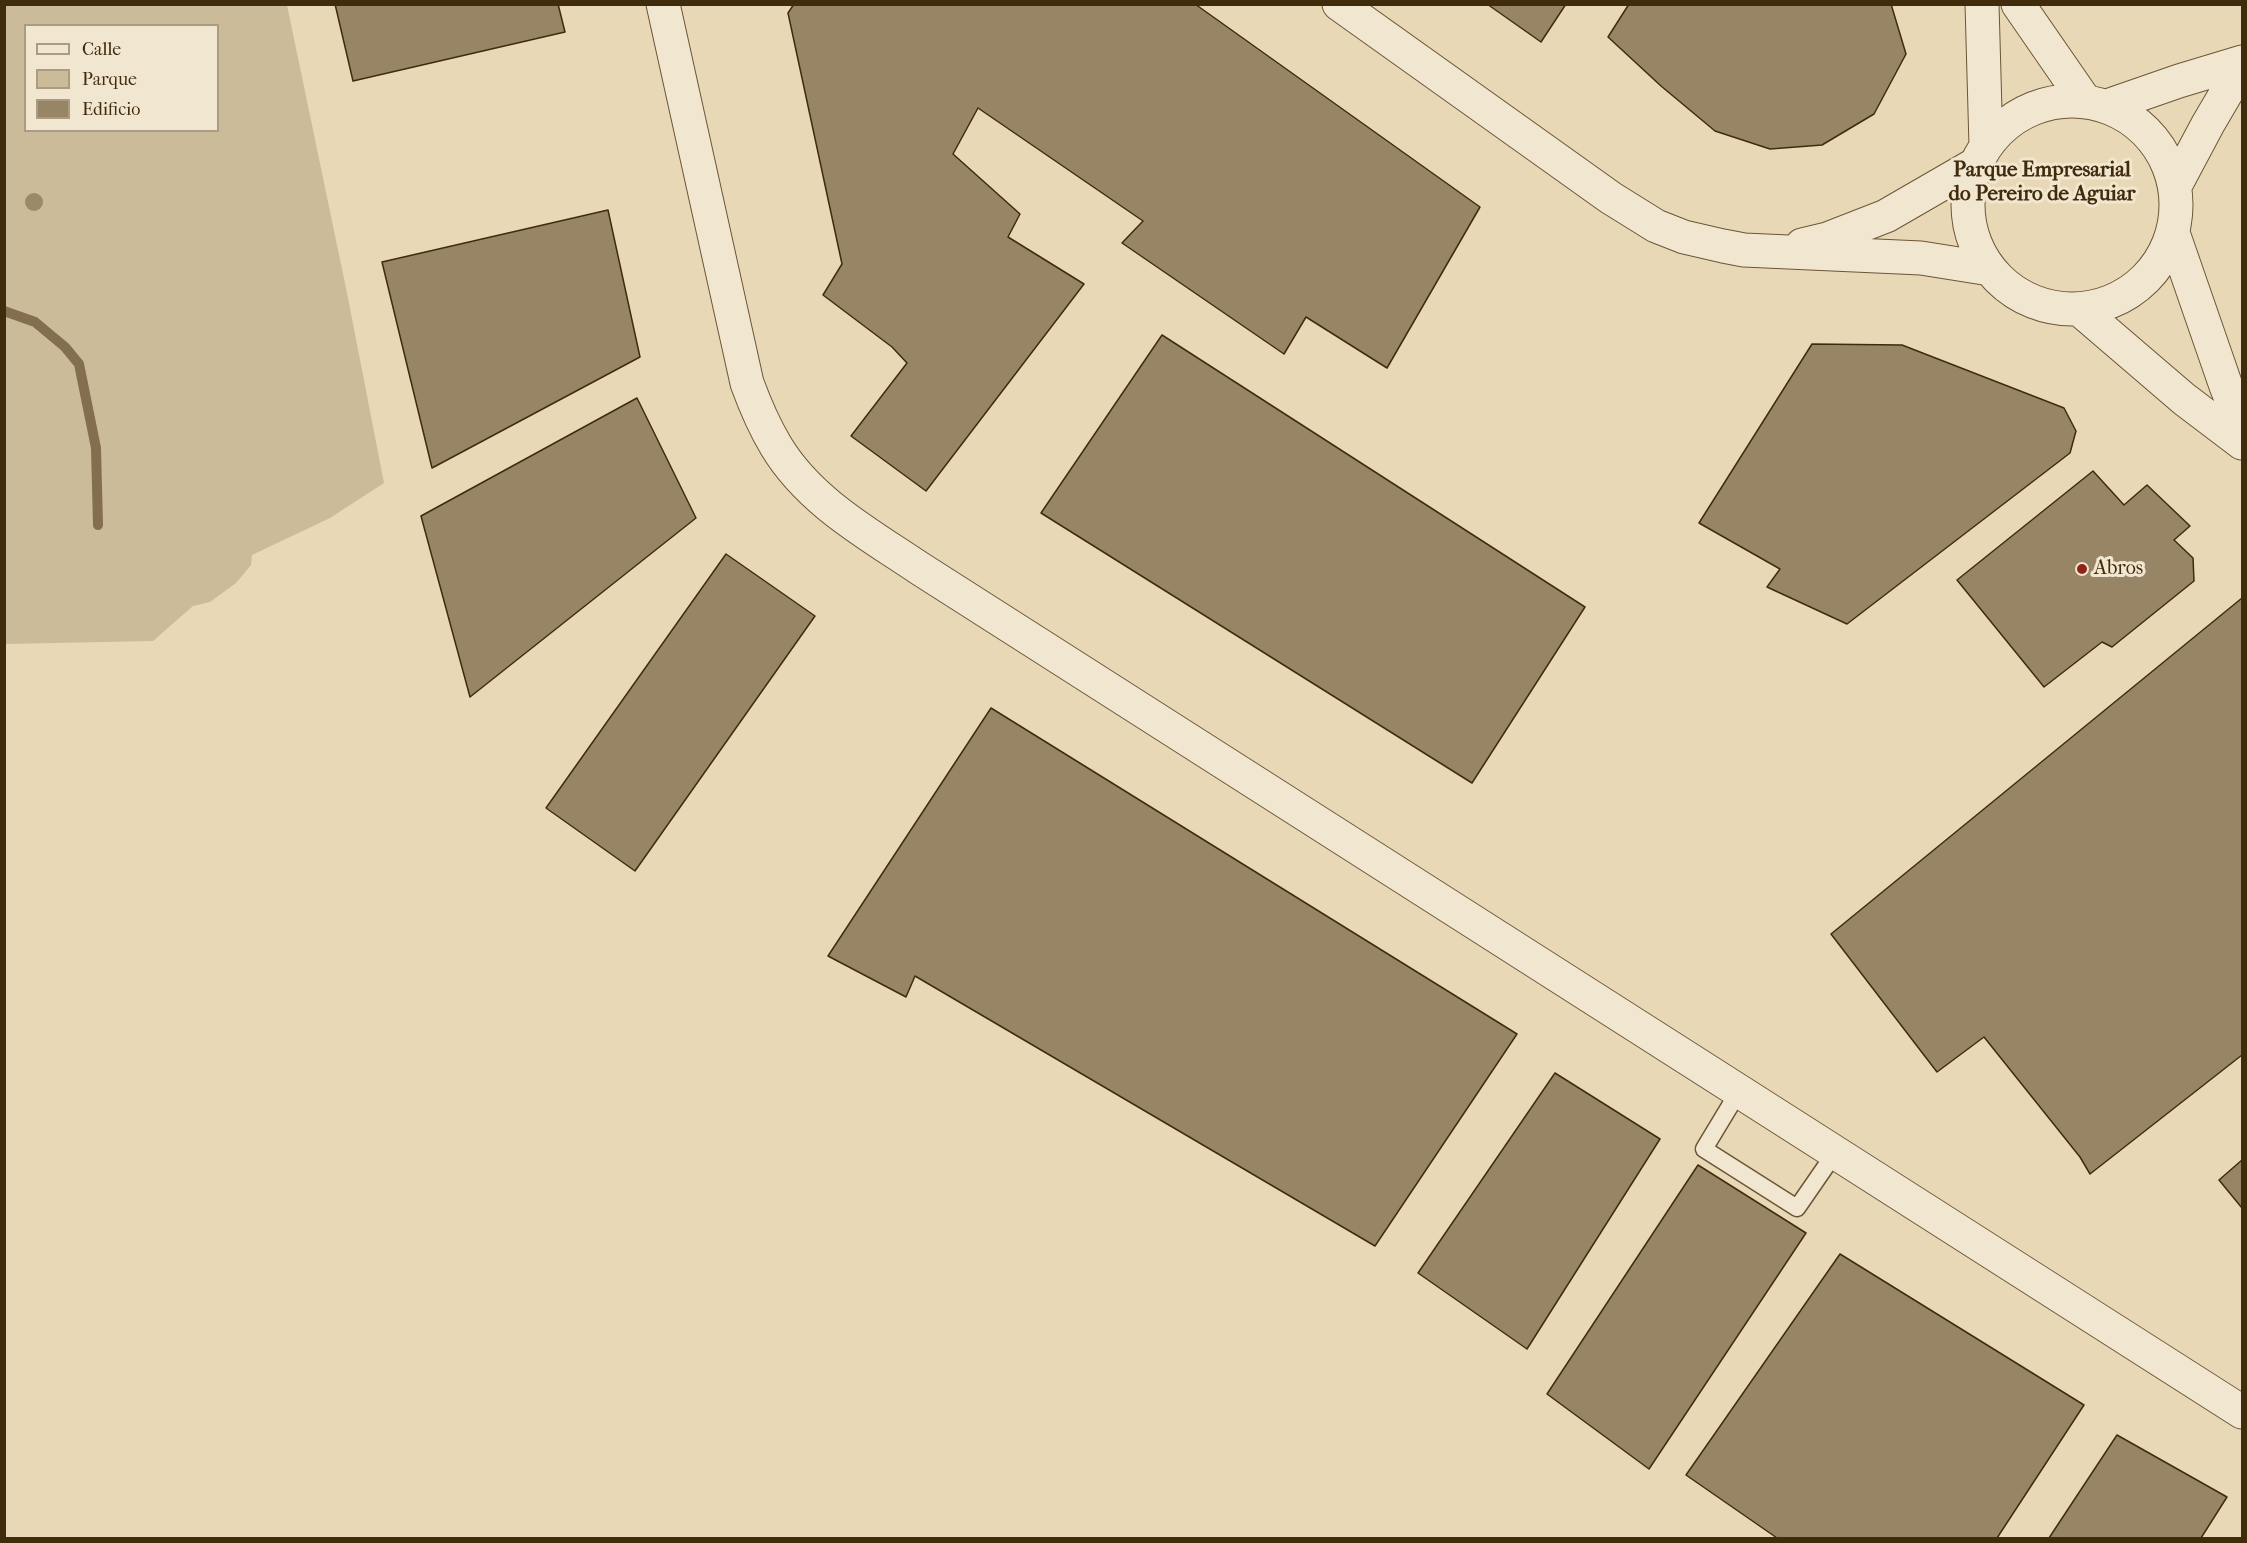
<!DOCTYPE html>
<html>
<head>
<meta charset="utf-8">
<style>
	body { margin:0 }
	#map { position:relative; width:2247px; height:1543px; overflow:hidden; background:#e9d8b6; font-family:"IM FELL French Canon",serif }
	canvas { display:block }
	.frame { position:absolute; inset:0; border:6px solid #402b0d; pointer-events:none }
	.legend { position:absolute; left:24px; top:24px; width:195px; height:108px; box-sizing:border-box; background:#f1e6d0; border:2px solid #aa9b82; margin:0; padding:8px 10px; list-style:none; font-size:18px; color:#402b0d }
	.legend li { display:flex; align-items:center; gap:12px; height:30px }
	.legend b { width:30px; border:2px solid #aa9b82 }
</style>
</head>
<body>
<div id="map">
<canvas width="2247" height="1543"></canvas>
<div class="frame"></div>
<ul class="legend">
<li><b style="height:8px;background:#f1e6d0"></b>Calle</li>
<li><b style="height:16px;background:#cb9"></b>Parque</li>
<li><b style="height:16px;background:#988565"></b>Edificio</li>
</ul>
</div>
<script>
const g = document.querySelector('canvas').getContext('2d');
g.lineJoin = 'round';
function paint(path, color) { g.fillStyle = color; g.fill(path, 'evenodd'); }
function strokePath(path, color, width, dash) { g.strokeStyle = color; g.lineWidth = width; g.lineCap = dash ? 'butt' : 'round'; g.setLineDash(dash || []); g.stroke(path); }
function label(font, color, halo, rows, align = 'center') {
  g.font = font + ' "IM FELL French Canon",serif'; g.lineWidth = 6; g.setLineDash([]); g.textBaseline = 'middle'; g.strokeStyle = halo; g.fillStyle = color; for (const [text, x, y, turn = 0] of rows) {
    g.save(); g.translate(x, y); g.rotate((+turn || 0) * Math.PI / 180); g.textAlign = isNaN(turn) ? turn : align; if (halo) g.strokeText(text, 0, 0); g.fillText(text, 0, 0); g.restore();
  }
}
paint(new Path2D(`
	M287,5L347,293L384,483L330,518L252,555L251,565L236,583L210,602L193,606L153,641L5,644V5ZM26,26H218V130H26Z`), '#cb9');
strokePath(new Path2D(`
	M4,311L35,322L65,347L79,364L96,448L98,525`), '#836f50', 10);
const building = new Path2D(`
	M335,4H558L565,32L353,81Z
	M794,4H1195L1480,207L1387,368L1306,317L1284,354L1122,243L1143,221L978,108L953,154L1020,214L1008,237L1084,284L926,491L851,436L907,363L892,347L823,295L842,264L788,13Z
	M1487,4H1566L1541,42Z
	M1629,4H1891L1906,54L1874,114L1822,145L1770,149L1715,131L1661,86L1608,37Z
	M608,210L640,357L432,468L382,262Z
	M1162,335L1585,607L1472,783L1041,513Z
	M1812,344L1902,345L2064,408L2076,431L2070,453L1847,624L1767,587L1780,569L1699,523Z
	M637,398L696,518L470,697L421,516Z
	M2093,471L2124,505L2147,485L2190,526L2174,540L2193,558L2194,581L2112,647L2102,642L2044,687L1957,580Z
	M726,554L815,616L635,871L546,808Z
	M2242,598V1055L2090,1174L2080,1157L1984,1037L1937,1072L1831,934Z
	M991,708L1517,1034L1375,1246L915,976L906,997L828,956Z
	M1555,1073L1660,1139L1527,1349L1418,1273Z
	M2242,1160V1208L2219,1180Z
	M1698,1165L1806,1233L1649,1469L1547,1394Z
	M1840,1254L2084,1405L1997,1538H1777L1686,1475Z
	M2117,1435L2227,1497L2201,1538H2049Z`);
paint(building, '#988565');
strokePath(building, '#402b0d', 1.5);
const service = new Path2D(`
	M1739,1091L1704,1149L1797,1208L1835,1153`);
const minor = new Path2D(`
	M663,4L747,383C755,405 764,426 776,446C809,501 867,533 919,568L2242,1412
	M1339,4L1611,198L1656,226L1684,237L1723,246L1744,250L1921,258L1990,269
	M1982,4L1986,146
	M2018,4L2085,101
	M1968 205a104 104 0 1 1 208 0a104 104 0 1 1-208 0Z
	M2107,106L2179,81L2242,62
	M2175,186L2208,124L2242,66
	M2173,233L2226,386L2242,427
	M1802,245L1827,239L1886,216L1976,164
	M2079,309L2184,399L2242,443`);
strokePath(service, '#6a5637', 19);
strokePath(minor, '#6a5637', 35);
strokePath(service, '#f1e6d0', 16);
strokePath(minor, '#f1e6d0', 33);
g.fillStyle = '#9b8968';
for (const [x, y] of [
	[34,202]
]) { g.beginPath(); g.arc(x, y, 9, 0, 2 * Math.PI); g.fill(); }
for (const [x, y, r, color] of [
	[2082,569,6,"#8f2418"]
]) { const dot = new Path2D(); dot.arc(x, y, r, 0, 2 * Math.PI); g.fillStyle = color; g.fill(dot); strokePath(dot, '#f1e6d0', 2); }
label('20px', '#402b0d', '#f1e6d0', [
	["Abros",2094,569]
], 'left');
label('bold 21px', '#402b0d', '#f1e6d0', [
	["Parque Empresarial",2042,171],
	["do Pereiro de Aguiar",2042,195]
]);
</script>
</body>
</html>
